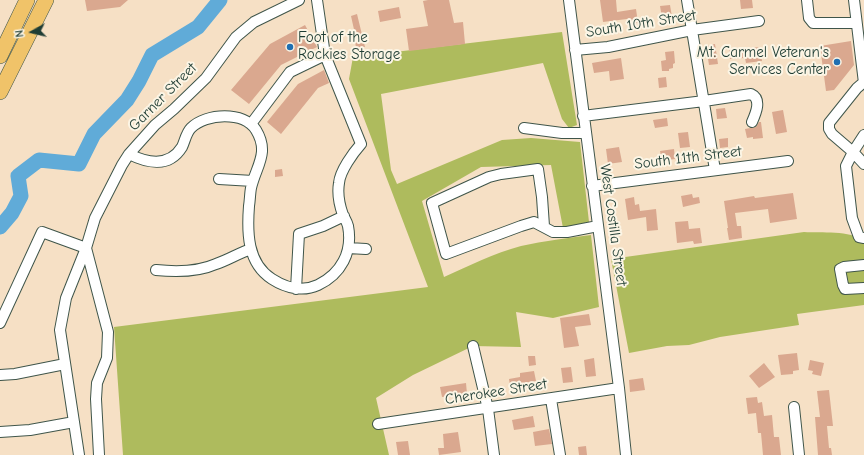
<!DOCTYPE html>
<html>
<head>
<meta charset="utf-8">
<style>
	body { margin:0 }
	#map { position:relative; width:864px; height:455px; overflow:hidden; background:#f6e0c5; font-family:"Comic Neue",sans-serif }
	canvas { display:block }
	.north { position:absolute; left:12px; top:12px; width:40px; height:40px; -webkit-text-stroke:3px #fcf5e5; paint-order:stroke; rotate:262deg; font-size:11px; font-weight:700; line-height:16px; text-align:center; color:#1f3d34 }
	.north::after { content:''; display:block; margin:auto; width:14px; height:18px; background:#1f3d34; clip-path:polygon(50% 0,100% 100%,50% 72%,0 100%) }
</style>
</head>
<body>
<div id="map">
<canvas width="864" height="455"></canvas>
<div class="north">N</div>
</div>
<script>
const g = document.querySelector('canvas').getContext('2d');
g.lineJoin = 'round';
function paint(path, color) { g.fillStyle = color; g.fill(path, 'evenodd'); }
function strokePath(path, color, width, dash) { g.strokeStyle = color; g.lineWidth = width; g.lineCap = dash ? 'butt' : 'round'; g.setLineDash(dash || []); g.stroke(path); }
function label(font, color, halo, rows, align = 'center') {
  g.font = font + ' "Comic Neue",sans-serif'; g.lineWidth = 4; g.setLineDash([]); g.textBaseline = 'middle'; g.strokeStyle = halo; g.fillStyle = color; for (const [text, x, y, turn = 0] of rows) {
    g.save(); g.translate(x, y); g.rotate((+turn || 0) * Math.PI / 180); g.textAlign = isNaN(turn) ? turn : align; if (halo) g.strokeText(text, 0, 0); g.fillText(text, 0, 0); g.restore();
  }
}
paint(new Path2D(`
	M562,32L577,125L569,128L562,119L543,63L381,94L391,170L397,184L502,140L531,138L580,142L589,222L563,228L551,165L481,167L422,201L444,277C469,266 494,253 521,246C544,241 568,238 591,235L599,307L553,318L516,312L521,347L473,346L413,375L376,398L389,455H123L114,327L428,287L349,79L353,57Z
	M804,232C821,233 850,230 864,241V305L797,314L799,325L720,337L689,345L667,346L629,353L611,259Z`), '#aebb5d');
strokePath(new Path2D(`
	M0,227L12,213L21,196L18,176L39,160L79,164L94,134L127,100L139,81L152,55L198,27L220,0`), '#60abd8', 15);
paint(new Path2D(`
	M85,0H128L120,7L87,11Z
	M428,0H449L454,23L463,22L465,44L409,51L406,29L428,26L423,1Z
	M600,0H616L617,12L636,9L638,23L628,24L627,19L603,22Z
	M740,0H752L753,8L741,9Z
	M670,5L672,17L662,18L660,6Z
	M399,7L401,18L380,22L378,11Z
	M357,14L365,47L356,48L354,34H355L351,16Z
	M305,25L317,47L281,65L249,104L231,90L270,44Z
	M851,41L854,65L834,90L826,91L820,46Z
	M715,44L718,64L709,65L706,46Z
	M760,47L762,61L746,63L745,58L730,59L729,50Z
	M674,51L675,63L673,64V68L669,69V71H662L661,61L666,60L665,52Z
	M621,58L624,79L610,81L609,71L594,73L592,63Z
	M324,70L329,83L318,88L281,134L267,122L298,84Z
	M666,77L667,87L659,88L658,78Z
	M725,108L727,118L717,119L716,109Z
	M783,110L787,132L776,134L772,112Z
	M667,118L668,126L655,128L653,120Z
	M759,122H761L763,138L753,139V137L747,138L745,129L756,127Z
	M688,132L690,147L680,148L678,133Z
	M728,138V147L720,148L719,139Z
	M619,147L622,162L608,164L606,149Z
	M674,149L675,159L662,161L660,151Z
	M282,169L283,176L275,177V170Z
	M793,193L797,219L770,223L768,209L735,213L737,226H741L742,238L729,240L727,228H728L724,201L754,196L755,198Z
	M692,194L693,198L699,197L700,203L683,207L681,196Z
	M634,197L635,205L639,204L640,211L656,209L658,230L647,231L646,217L628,220L625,199Z
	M688,221L689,229L700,228L702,243L694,244L693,241L677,243L675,222Z
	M589,314L591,325L575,327L579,346L564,348L560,318Z
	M797,353L799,370L793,371V374L781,375L778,355Z
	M528,356H535L536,365L529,366Z
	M594,358L596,376L586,377L584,360Z
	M810,360L824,363L821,376L812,374L813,371L808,370Z
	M764,363L775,377L759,388L749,376Z
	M571,367L573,382L563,383L561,368Z
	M534,371L536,381L510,386L509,379L520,377V373Z
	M643,378L645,390L630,392L629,380Z
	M466,383L467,394L442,397L440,387Z
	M829,390L833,426H827L829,448H831L832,455H818L815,417H820L817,391Z
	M757,397L758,403L762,402L764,416L772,415L774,437H779L781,455H763L761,433H758L756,413L748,414L746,398Z
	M533,416L535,427L514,430L512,420Z
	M549,429L552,444L535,446L533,432Z
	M458,432L461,452L439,455L438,448H444L443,434Z
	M408,441L410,455H398L396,442Z
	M586,446L587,455H579L578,447Z`), '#daa88f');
const minor = new Path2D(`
	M569,0L619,388L626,455
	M687,0L715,170
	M807,0L809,18L813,23H856
	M854,0L864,83
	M575,50L608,47L692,30L759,21
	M864,82L857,88L829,123V129L832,134L853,152L864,164
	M583,116L704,101L751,94C762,99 756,113 752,122
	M251,124L290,72L325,55
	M524,128L562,133H586
	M864,135L853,152L846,166L852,218L859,237L864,238
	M129,154C147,163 169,168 182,147C185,141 186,133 191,128C206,113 244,111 256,130C270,153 256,166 251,188C250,193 250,200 249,206C247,232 247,263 272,279C286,288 303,292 318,285C341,274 353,252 348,226C347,222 345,219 343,215C339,204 337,195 339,183C340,171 353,153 361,144L325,55L317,0
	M219,179L253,181
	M592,186L788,161
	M544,226L542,197L538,169L501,174L489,177L432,203L446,254L521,226L534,222L553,232H567L598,226
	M86,248L108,332L107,358L97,383L96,399L99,455
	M348,248L366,249
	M864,265L844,267L840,269L843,285L845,289L864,288
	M156,270C175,272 198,272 216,264C228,260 239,253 251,249
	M296,289L299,234L323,226L344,216
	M0,323L42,232L86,248
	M473,346L488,409L494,455
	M0,375L15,374L65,364
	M551,399L560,455
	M794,407L799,455
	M378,424L619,388
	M0,432L30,430L74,422
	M79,455L60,330L66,298L86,248L95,218L122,165L129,154L155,125L174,109L206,78L236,37L254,22L299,0`);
const highway = new Path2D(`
	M0,56L27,0
	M0,92L46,0`);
strokePath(minor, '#3f554a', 12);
strokePath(highway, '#3f554a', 16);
strokePath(minor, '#fff', 10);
strokePath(highway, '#f0c369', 15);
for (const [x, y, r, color] of [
	[290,47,4,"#1f6fb2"],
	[837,62,4,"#1f6fb2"]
]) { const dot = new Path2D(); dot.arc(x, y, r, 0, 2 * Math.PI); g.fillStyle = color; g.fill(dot); strokePath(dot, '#fcf5e5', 1.5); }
label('15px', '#1f3d34', '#fcf5e5', [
	["South 10th Street",641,24,-9],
	["Garner Street",163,97,-45],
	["South 11th Street",688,158,-7],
	["West Costilla Street",613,225,82],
	["Cherokee Street",496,392,-9]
]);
label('15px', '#1f3d34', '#fcf5e5', [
	["Foot of the",298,38],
	["Rockies Storage",298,55],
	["Mt. Carmel Veteran's",829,53,"right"],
	["Services Center",829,70,"right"]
], 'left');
</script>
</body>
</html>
